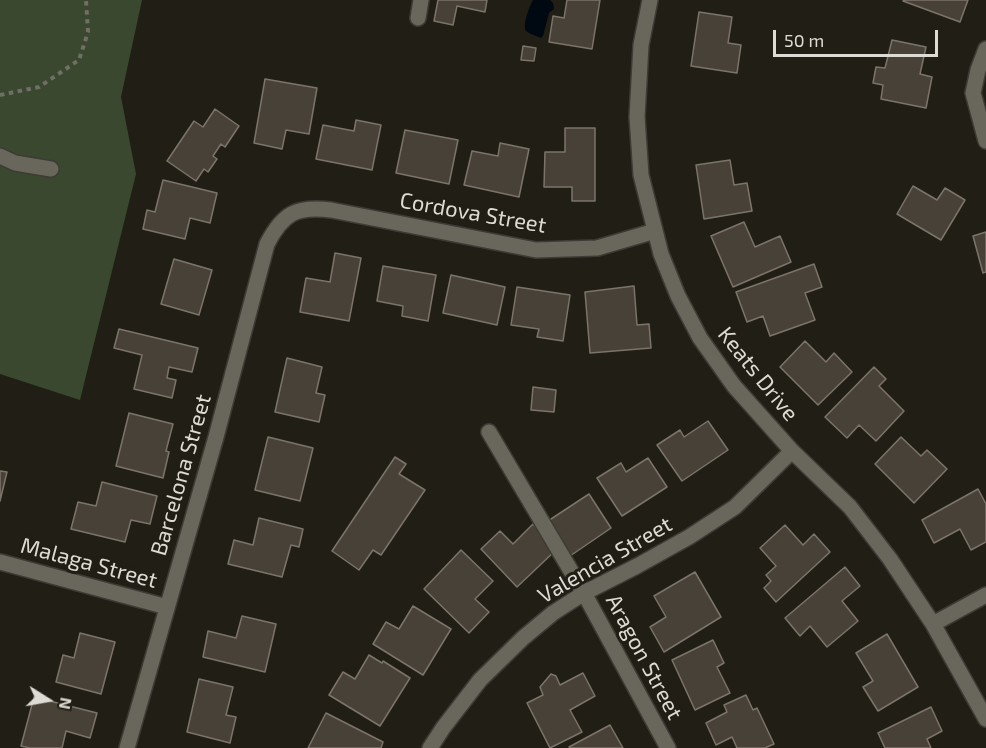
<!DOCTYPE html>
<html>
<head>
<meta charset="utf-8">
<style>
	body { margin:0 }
	#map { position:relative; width:986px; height:748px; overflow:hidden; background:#211f15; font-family:"Exo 2",sans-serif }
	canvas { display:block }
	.north { position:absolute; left:18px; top:670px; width:60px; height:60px; -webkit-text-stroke:4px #211f15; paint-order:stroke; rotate:101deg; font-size:16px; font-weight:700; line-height:24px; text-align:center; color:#dddbd4 }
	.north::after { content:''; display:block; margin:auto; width:21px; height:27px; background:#dddbd4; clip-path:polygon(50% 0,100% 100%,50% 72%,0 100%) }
	.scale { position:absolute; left:773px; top:30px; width:165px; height:27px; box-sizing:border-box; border:3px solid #dddbd4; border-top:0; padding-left:8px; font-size:18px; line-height:21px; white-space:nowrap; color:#dddbd4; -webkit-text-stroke:4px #211f15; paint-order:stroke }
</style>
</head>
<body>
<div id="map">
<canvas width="986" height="748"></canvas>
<div class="north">N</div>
<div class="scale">50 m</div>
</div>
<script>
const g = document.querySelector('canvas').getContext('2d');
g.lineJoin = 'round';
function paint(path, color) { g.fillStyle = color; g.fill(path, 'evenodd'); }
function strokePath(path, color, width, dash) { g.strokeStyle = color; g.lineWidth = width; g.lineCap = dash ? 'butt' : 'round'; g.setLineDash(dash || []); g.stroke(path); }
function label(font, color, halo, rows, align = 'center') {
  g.font = font + ' "Exo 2",sans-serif'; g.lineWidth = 6; g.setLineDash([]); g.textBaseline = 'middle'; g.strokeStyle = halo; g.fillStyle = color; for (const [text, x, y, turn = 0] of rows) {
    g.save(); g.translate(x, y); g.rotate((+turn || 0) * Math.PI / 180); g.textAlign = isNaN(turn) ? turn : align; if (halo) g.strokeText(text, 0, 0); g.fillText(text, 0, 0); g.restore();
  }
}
paint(new Path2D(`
	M0,0H142L121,97L136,174L80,400L0,374Z`), '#39482f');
paint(new Path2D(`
	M533,0H550L553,3L554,9L549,13L543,36L541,38C537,36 529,34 526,31C522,25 530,5 533,0Z`), '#000912');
const building = new Path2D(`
	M438,0H487L485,12L457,6L453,25L434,21Z
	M567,0H600L592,49L549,42L553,16L564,18Z
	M904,0H968L960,22L903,1Z
	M699,12L732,17L728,43L741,45L737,73L691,66Z
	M892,40L926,47L920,74L932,77L926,108L881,99L883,85L873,83L876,67L885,68Z
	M523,46L536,48L534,61L521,60Z
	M265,79L317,88L309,134L286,130L282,149L254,143Z
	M215,109L239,126L225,147L221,144L213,156L217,159L208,172L204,169L196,181L167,161L194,121L203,127Z
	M356,120L381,125L372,170L316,159L323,125L354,131Z
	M565,128H595V201H572V187H544L545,152H565Z
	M405,130L458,140L449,184L396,173Z
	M500,143L529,149L519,197L464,185L472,151L498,156Z
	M730,160L734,185L747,183L752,211L704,219L696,165Z
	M163,180L217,193L210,223L190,218L185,239L143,229L147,210L155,212Z
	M913,186L937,200L945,188L965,200L941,240L897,214Z
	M744,222L755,247L780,236L791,262L733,287L711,236Z
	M986,232V272L983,273L973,236Z
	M335,253L361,258L349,321L300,312L306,278L330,282Z
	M174,259L212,270L199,315L161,304Z
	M814,264L822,287L805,293L815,320L770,336L763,316L747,322L736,292Z
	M383,266L436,275L428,321L402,316L403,306L377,301Z
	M451,275L505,287L497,325L443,313Z
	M634,286L637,325L649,324L651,348L590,353L585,292Z
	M517,287L570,295L563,341L537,337L539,329L511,325Z
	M119,329L198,348L192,372L169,367L167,378L176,380L172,398L134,389L142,355L114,348Z
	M805,341L826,362L834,353L852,372L818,405L780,367Z
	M287,358L322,367L316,393L325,395L319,422L275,412Z
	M874,367L886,379L879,386L904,411L876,441L859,425L847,438L825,417Z
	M533,387L556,390L554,412L531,410Z
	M129,413L173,424L166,451L169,452L163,478L116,466Z
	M708,421L728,450L682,481L657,445L680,430L684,437Z
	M268,437L313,448L300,501L255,490Z
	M901,437L921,456L927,450L947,469L914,503L875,464Z
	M395,457L406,464L399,474L425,490L381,555L373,550L359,570L332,551Z
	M648,458L667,487L622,516L597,478L621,463L626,472Z
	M0,471L7,472L0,501Z
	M102,482L157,496L150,524L131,520L125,542L71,529L78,502L96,506Z
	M978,489L986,504V542L971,550L960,529L934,543L922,520Z
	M589,494L611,528L570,556L548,521Z
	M259,518L303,529L299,547L291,545L282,577L228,564L234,540L253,545Z
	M533,524L557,549L517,587L481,549L500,531L513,544Z
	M785,525L803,545L814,534L830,552L776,602L764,588L771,581L766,575L776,566L760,548Z
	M461,550L493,581L475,599L489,612L469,633L424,589Z
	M845,567L860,586L842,601L858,621L827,647L810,626L800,636L785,618Z
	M695,572L721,617L664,652L650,627L666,617L654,596Z
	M413,606L451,629L423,675L373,644L386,622L399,629Z
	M242,616L276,624L265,672L203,657L208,631L236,638Z
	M80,633L115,642L101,694L56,682L63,655L74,658Z
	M887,634L918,687L878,711L863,687L873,681L856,653Z
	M713,640L724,663L717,667L730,693L695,710L672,660Z
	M369,655L382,663L383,661L410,678L380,726L329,695L343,672L355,679Z
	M583,673L595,696L570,710L582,732L550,748L527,703L543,695L540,687L551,674L556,676L560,685Z
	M199,679L233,687L226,715L236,717L230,743L187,732Z
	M746,695L753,710L757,708L774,744L765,748H737L732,737L716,745L706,723L727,712L724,705Z
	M34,697L97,713L90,738L66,731L62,748H30L21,746Z
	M931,707L942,731L927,739L931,748H885L878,733Z
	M326,713L383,742L381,748H308Z
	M610,725L623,748H570L569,747Z`);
paint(building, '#484138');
strokePath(building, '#7c746a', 1.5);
const minor = new Path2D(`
	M650,0L641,45L637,117L641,175L661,254L678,296L700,338L734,386L792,451L850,507L890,559L933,624L986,719
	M418,18L421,0
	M986,49L978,70L973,93L986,141
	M0,156L15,163L51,169
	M489,432L584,593L668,748
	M0,562L167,607
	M933,624L986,595
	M127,748L216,437L267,244C283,213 296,206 331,210L536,250L597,248L655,231
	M430,748L443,728L480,680L523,638L553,613L584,593L637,566L689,537L735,507L792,451`);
strokePath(minor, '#3d3b35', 18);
strokePath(new Path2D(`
	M0,95L39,87L79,60L88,32L86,0`), '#706e65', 4, [4.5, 4.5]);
strokePath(minor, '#69665b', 15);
label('22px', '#dddbd4', '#211f15', [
	["Cordova Street",473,213,10],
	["Keats Drive",758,374,51],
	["Barcelona Street",181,475,-74],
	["Valencia Street",605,560,-30],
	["Malaga Street",89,563,15],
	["Aragon Street",644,657,62]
]);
</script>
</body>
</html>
